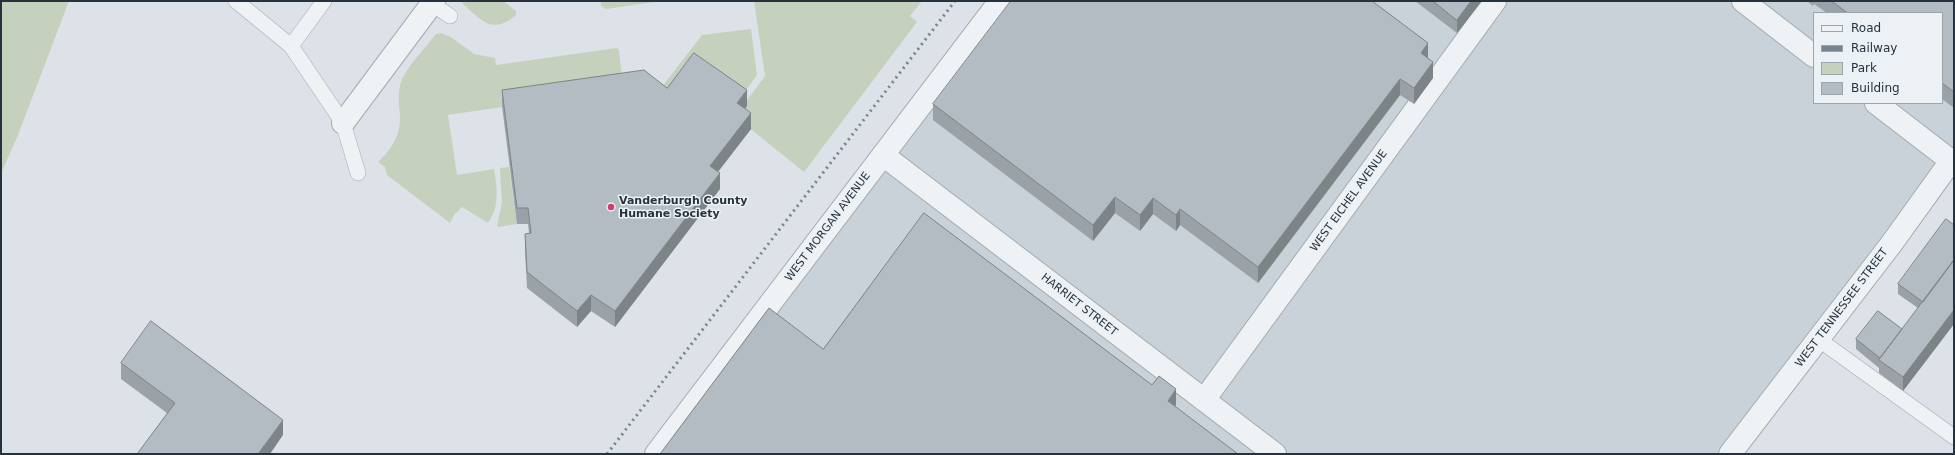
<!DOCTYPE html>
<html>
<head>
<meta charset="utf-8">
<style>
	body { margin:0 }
	#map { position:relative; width:1955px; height:455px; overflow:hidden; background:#dce2e7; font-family:"DejaVu Sans",sans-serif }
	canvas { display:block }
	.frame { position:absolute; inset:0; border:2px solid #26323d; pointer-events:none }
	.legend { position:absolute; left:1813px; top:12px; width:130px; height:92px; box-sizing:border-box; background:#ebf1f4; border:1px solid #9ca5ab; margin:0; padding:5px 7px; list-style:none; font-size:12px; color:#26323d }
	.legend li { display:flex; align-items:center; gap:8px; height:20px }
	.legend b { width:20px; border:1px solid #9ca5ab }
</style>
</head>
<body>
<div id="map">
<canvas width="1955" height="455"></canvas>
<div class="frame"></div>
<ul class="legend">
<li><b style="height:5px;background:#eff2f5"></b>Road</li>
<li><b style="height:5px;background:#768490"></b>Railway</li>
<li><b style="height:11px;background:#c6d1bd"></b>Park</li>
<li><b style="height:11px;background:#b3bcc3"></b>Building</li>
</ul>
</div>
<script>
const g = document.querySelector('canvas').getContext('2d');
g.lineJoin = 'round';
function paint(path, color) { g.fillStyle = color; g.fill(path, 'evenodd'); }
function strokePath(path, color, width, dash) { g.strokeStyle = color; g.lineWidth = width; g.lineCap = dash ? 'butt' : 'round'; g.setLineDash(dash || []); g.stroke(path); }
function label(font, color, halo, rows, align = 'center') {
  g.font = font + ' "DejaVu Sans",sans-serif'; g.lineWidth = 3; g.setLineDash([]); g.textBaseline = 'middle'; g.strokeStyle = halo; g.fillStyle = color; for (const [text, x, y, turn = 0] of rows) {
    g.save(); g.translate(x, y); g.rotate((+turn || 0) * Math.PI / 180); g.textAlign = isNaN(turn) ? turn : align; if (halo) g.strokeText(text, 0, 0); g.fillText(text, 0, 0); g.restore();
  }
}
paint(new Path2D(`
	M1000,1H1954V162L1729,454H658ZM1814,13H1942V103H1814Z`), '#cad2d9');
paint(new Path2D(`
	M1,1H69L18,135L1,174Z
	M463,1H503L516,11V15C493,35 482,21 463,4Z
	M601,1H661L606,9L601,6Z
	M754,1H922L910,16L917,22L804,172L737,118L744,104L765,76Z
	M751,29L757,75L739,100L667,104L655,96L702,35Z
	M441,33L451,37L474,54L495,58L496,65L617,48L619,50L623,89L448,115L457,175L494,169C497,189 500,206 488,223L462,207L454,215L450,223L387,175L385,167L378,162C391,150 401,135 400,116C399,104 397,91 402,79C410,63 425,48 436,34Z
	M509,167L517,224L499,227L497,226L502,202L500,168Z`), '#c6d1bd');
const service = new Path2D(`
	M236,1L291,46
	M324,1L291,46L343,123L358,173
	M432,4L450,16
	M1818,339L1954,437`);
const minor = new Path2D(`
	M1743,1L1814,56
	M1876,103L1954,163
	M343,123L434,1
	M883,155L1275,454
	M1204,400L1495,1
	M1730,454L1892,243L1951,161`);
const tertiary = new Path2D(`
	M656,454L1000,1`);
strokePath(service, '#a2aab1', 16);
strokePath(minor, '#a2aab1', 24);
strokePath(tertiary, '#a2aab1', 24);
strokePath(service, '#eff2f5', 15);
strokePath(minor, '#eff2f5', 22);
strokePath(tertiary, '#eff2f5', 22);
strokePath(new Path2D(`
	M607,454L955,1`), '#768490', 3, [2, 4]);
paint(new Path2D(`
	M1415,1H1482L1457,33Z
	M1807,1H1954V108L1942,99V13H1827L1814,4L1813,6Z
	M1428,58L1433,78L1414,104L1400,95L1258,283L1180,225L1176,231L1153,214L1140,231L1115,213L1093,241L933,120V104Z
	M502,90L747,106L745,109L751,129L718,172L720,189L615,327L591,311L577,327L527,288L525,250V234L529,233L528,224H517L502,106Z
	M1954,225V324L1903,391L1879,373V368L1856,349V339L1902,330L1918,308L1898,294V284Z
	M121,363L283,435L167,413L121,379Z`), '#9aa2a8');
paint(new Path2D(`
	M1471,1H1482L1457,33V20Z
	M1428,43V59L1421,53Z
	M1433,62V78L1414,104V88Z
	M1400,79V95L1258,283V267Z
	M747,90V106L737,118V103Z
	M751,113V129L710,182V166Z
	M720,173V189L615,327V311Z
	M1115,197V213L1093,241V225Z
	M1153,198V214L1140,231V215Z
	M1180,209V225L1176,231V215Z
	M591,295V311L577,327V311Z
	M1954,310V324L1903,391V377Z
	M1176,389V405L1168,417V401Z
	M283,420V435L270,454H258Z`), '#7d8488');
const building = new Path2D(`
	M1011,1H1372L1428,43L1421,53L1433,62L1414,88L1400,79L1258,267L1180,209L1176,215L1153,198L1140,215L1115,197L1093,225L933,104Z
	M1433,1H1471L1457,20Z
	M1832,1H1954V92L1942,83V13H1848Z
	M694,53L747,90L737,103L751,113L710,166L720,173L615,311L591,295L577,311L527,272L525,234L531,233L528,208H517L502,90L644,70L667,88Z
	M924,213L1152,385L1159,376L1176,389L1168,401L1238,454H660L769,308L823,349Z
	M1946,219L1954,225V260L1923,302L1898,284Z
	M1954,260V310L1903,377L1879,360Z
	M1878,311L1902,329L1880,358L1856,339Z
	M151,321L283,420L258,454H137L175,403L121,363Z`);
paint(building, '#b3bcc3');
strokePath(building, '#7d8488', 1);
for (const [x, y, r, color] of [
	[611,207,4,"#cf3e6e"]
]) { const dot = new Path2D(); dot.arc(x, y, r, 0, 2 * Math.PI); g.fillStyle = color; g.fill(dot); strokePath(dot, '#ebf1f4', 1.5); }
label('bold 11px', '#26323d', '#ebf1f4', [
	["Vanderburgh County",619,201],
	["Humane Society",619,214]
], 'left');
label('11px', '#26323d', '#ebf1f4', [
	["WEST EICHEL AVENUE",1349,201,-54],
	["WEST MORGAN AVENUE",828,227,-53],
	["HARRIET STREET",1079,305,38],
	["WEST TENNESSEE STREET",1842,308,-53]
]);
</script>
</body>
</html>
